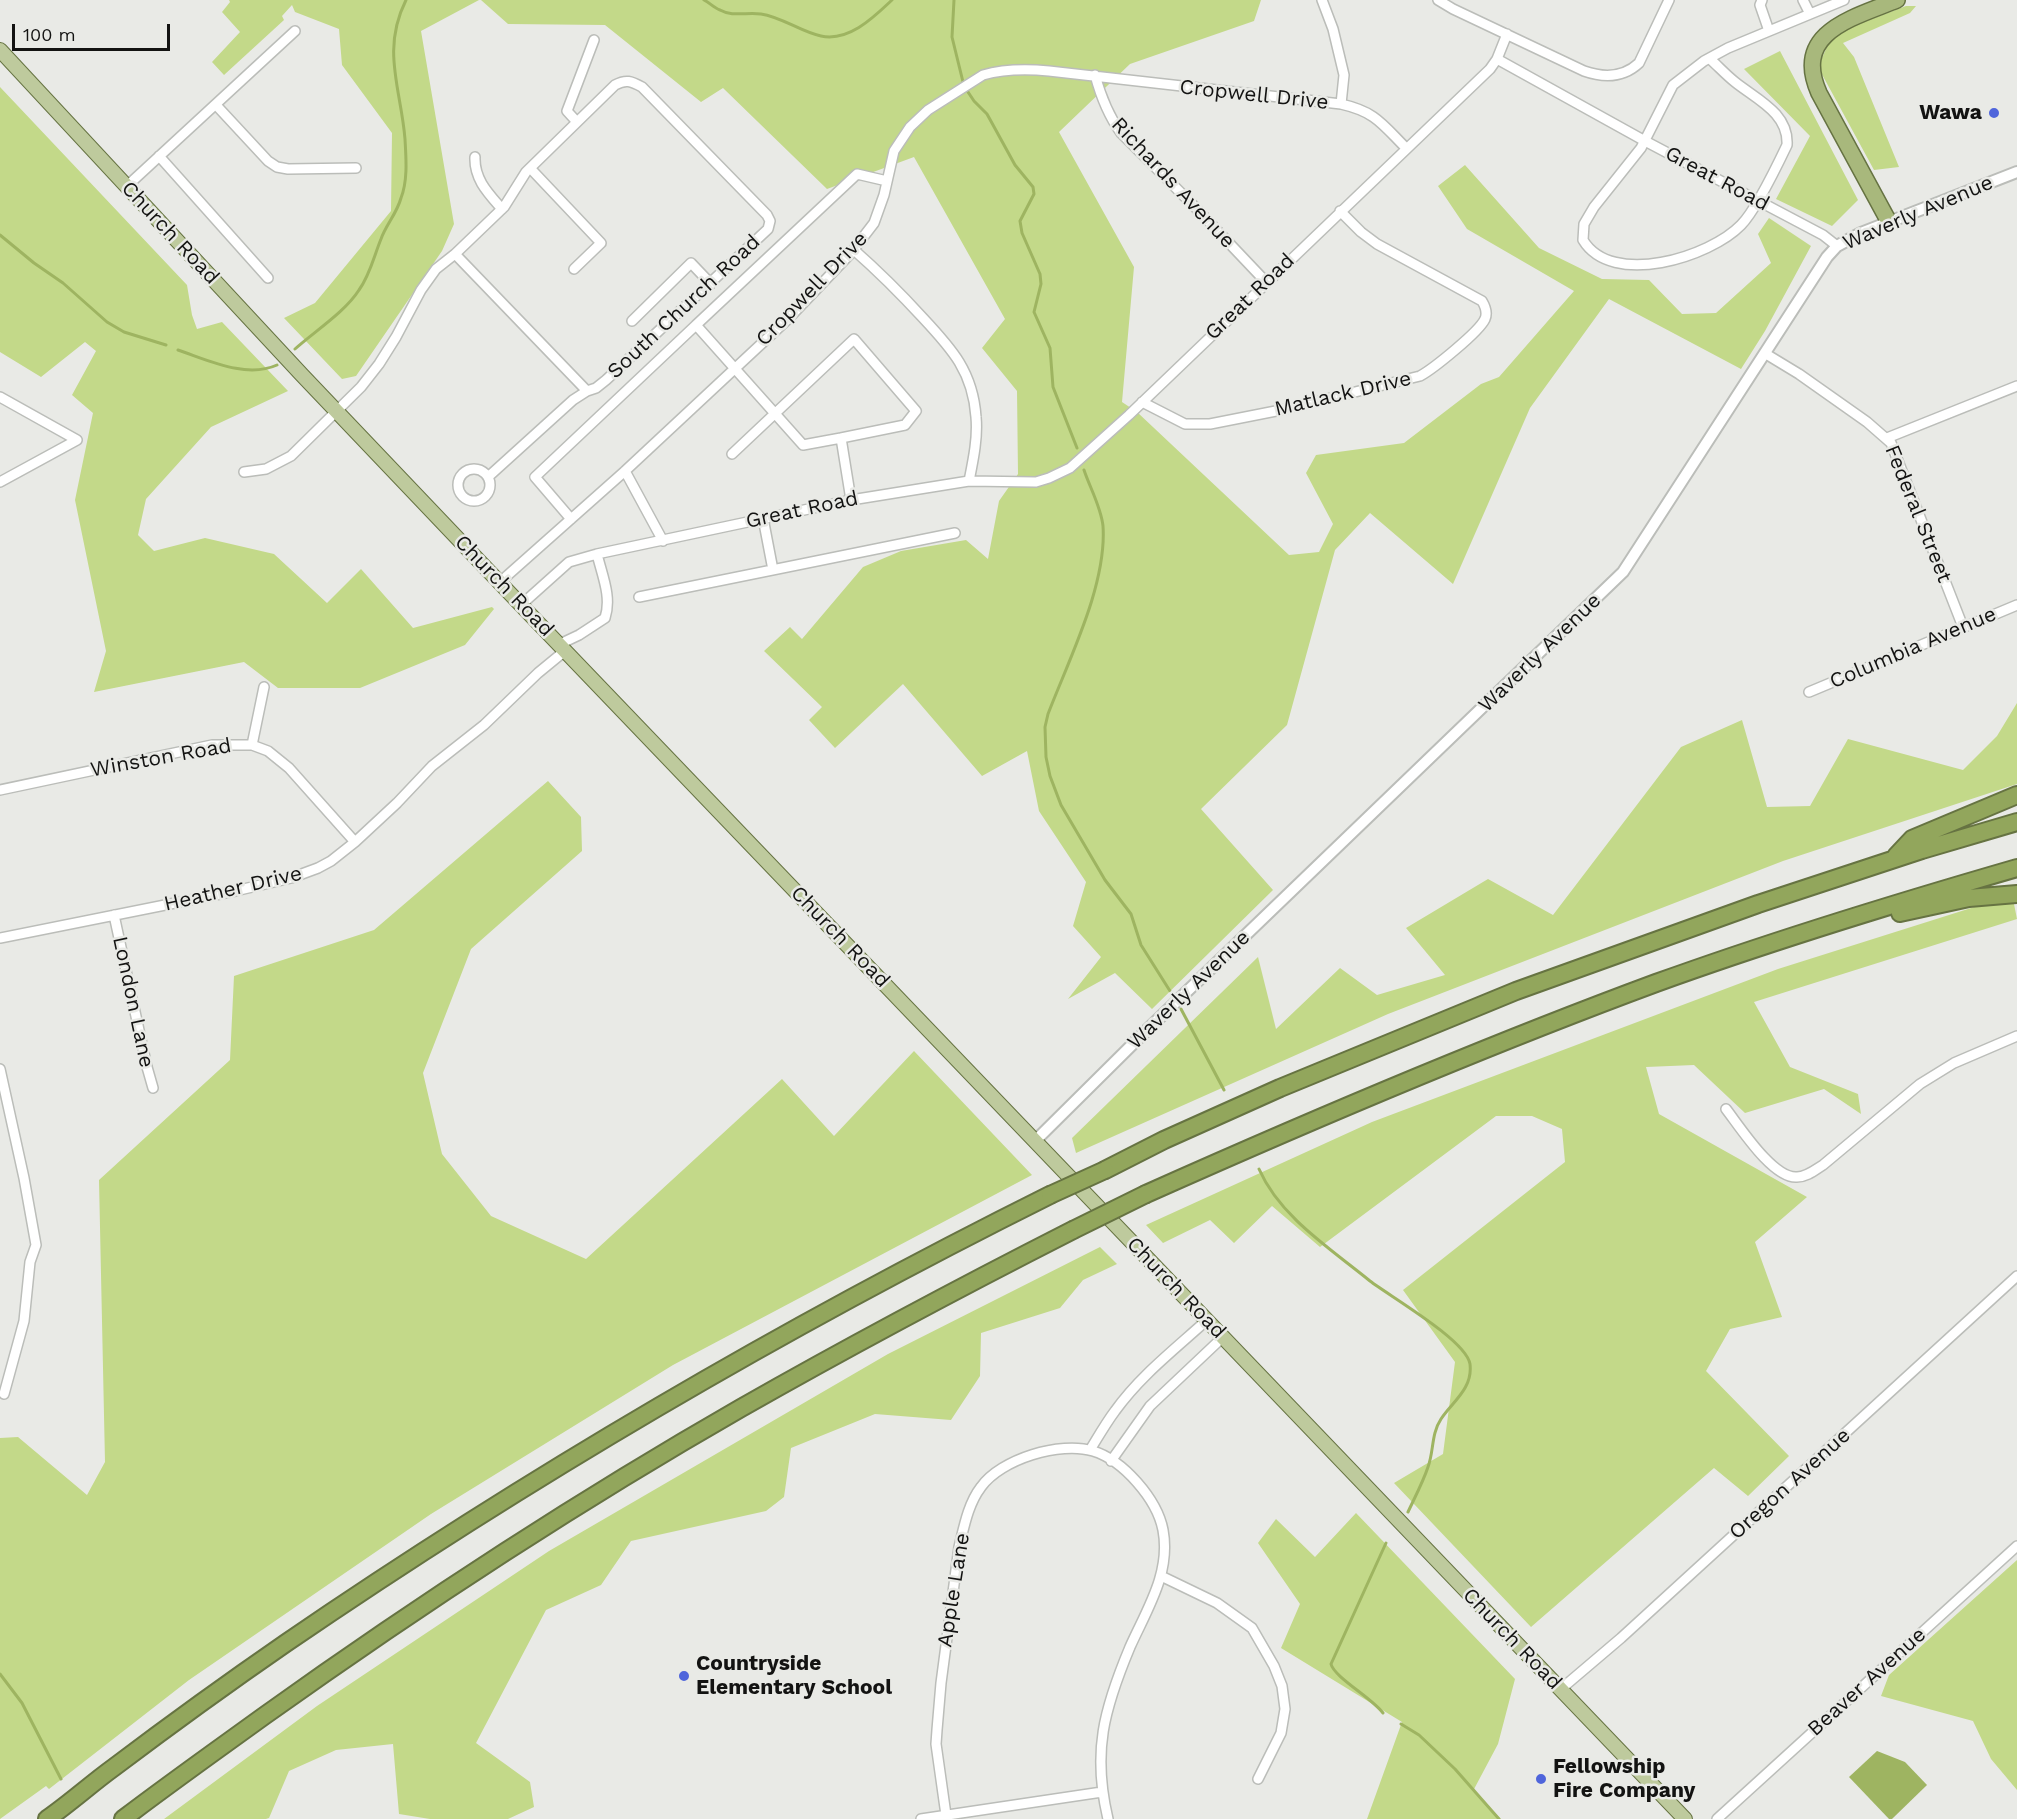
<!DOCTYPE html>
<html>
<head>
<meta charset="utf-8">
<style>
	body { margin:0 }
	#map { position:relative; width:2017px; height:1819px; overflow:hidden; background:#e9eae6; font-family:"Work Sans",sans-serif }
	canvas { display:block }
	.scale { position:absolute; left:12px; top:24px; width:158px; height:27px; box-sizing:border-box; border:3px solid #131312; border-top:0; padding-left:8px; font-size:18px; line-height:21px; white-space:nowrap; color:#131312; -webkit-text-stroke:4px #e9eae6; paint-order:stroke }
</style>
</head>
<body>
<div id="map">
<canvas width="2017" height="1819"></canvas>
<div class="scale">100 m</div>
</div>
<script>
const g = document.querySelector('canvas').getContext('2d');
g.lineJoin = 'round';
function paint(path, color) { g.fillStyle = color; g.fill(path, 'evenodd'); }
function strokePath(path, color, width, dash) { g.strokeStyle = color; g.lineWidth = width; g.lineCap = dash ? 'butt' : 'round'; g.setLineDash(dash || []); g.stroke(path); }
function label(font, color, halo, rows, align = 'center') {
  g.font = font + ' "Work Sans",sans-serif'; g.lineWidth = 5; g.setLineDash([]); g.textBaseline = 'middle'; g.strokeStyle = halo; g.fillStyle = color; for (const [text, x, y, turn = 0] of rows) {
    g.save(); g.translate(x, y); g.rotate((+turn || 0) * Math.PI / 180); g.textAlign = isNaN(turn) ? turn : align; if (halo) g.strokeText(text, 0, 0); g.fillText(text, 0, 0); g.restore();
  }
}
paint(new Path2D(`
	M229,0H479L421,31L454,224L442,251L356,376L342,379L284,318L315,303L391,211L392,133L342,65L339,29L295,12L292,5L282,16L284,20L224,75L212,62L240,32L222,12L230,2Z
	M481,0H1261L1254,21L1130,64L1059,132L1134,267L1122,402L1137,412L1289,555L1319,552L1333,524L1306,473L1316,455L1404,443L1481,384L1499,377L1574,291L1467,229L1438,186L1465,165L1539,248L1602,279L1649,280L1682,314L1716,313L1771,263L1758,234L1769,218L1811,246L1765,331L1741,369L1609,299L1530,408L1453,584L1370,513L1335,550L1287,725L1201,809L1273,890L1152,1009L1115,973L1068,999L1101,957L1073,926L1086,882L1039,811L1027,751L982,776L903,684L835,748L809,720L822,707L764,651L790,627L802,639L863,567L901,551L966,540L988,559L999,501L1018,474L1017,391L982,348L1005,319L914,157L827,189L723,88L701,102L605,25L508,24Z
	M1906,6H1916L1910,13L1843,43L1854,57L1899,167L1874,170L1818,67L1830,40L1845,29Z
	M1780,51L1858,200L1832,226L1776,199L1810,136L1744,69Z
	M0,87L187,285L192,315L197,329L222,322L288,391L211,427L146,499L138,535L154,551L205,538L274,554L327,603L361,569L413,628L492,607L494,609L465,645L360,688H278L244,662L94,692L106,651L75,500L93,413L72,395L96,351L85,342L41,377L0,352Z
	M2017,703V784L1783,861L1388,1014L1076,1153L1072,1138L1258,957L1276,1029L1340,968L1377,995L1445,975L1406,928L1488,879L1553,915L1681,747L1742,720L1767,807L1810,806L1848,739L1963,770L1997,736Z
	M548,781L581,817L582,851L471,949L423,1073L442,1154L491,1216L586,1259L782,1079L834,1136L914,1051L1032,1175L673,1365L431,1514L189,1680L49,1789L46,1786L0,1819V1438L18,1437L87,1495L105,1462L99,1180L230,1060L234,976L374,930Z
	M2013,899L2017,919L1754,1002L1790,1067L1858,1094L1861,1114L1824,1089L1745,1113L1694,1065L1646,1067L1659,1114L1807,1197L1755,1242L1782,1317L1730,1329L1706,1371L1789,1456L1748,1496L1714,1468L1531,1627L1394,1483L1443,1454L1455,1362L1403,1290L1565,1162L1562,1129L1532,1116H1496L1320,1247L1272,1206L1234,1243L1210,1220L1163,1243L1146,1225L1372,1122L1778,969L1987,903Z
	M1100,1247L1117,1264L1083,1280L1060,1308L981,1333L980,1376L951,1420L875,1414L791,1448L784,1497L766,1511L631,1541L601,1585L546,1610L476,1743L530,1782L534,1807L508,1819H430L399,1814L393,1744L336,1750L289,1771L269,1818L266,1819H164L317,1706L549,1551L888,1354Z
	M1356,1513L1515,1679L1498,1744L1473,1791L1501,1819H1367L1402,1722L1281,1648L1300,1604L1258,1543L1276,1519L1315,1557Z
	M2017,1560V1790L1991,1759L1973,1721L1881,1696L1889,1675Z`), '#c3d989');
paint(new Path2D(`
	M1877,1751L1905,1762L1927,1785L1892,1819H1889L1849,1777Z`), '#9eb461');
strokePath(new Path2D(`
	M704,0C710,3 714,8 720,10C732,17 747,12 761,14C782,17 801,32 821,36C849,42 874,17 892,0
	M954,0L952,37L964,86L974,101L987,114L1015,165L1033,187L1034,194L1020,221L1022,233L1040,274L1041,284L1034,312L1050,348L1053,387L1077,448
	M0,235L34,263L63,283L107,322L124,332L166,345
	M295,349C315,331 345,312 359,290C370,275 374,256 381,239C386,225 397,213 401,198C408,180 406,158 405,139C401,89 381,50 406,0
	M178,350C208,360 246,379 277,365
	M1084,470C1090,488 1101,507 1103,526C1107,585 1069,659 1048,714L1045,727L1046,757L1050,776L1061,805L1105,880L1131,914L1141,945L1170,991
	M1181,1009L1224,1090
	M1259,1169C1280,1217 1331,1249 1370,1281C1391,1297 1466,1340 1470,1364C1473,1389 1452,1402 1441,1419C1431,1434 1434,1451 1428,1467C1423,1482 1415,1497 1408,1512
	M0,1674L22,1703L61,1779
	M1383,1713C1372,1698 1334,1677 1331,1664L1386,1543
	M1401,1724L1419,1735L1455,1769L1499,1819`), '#9eb461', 3);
const minor = new Path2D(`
	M1322,0L1333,29L1344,75L1341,104C1376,112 1382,124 1406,148
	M1438,0L1453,9L1584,71C1604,78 1623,78 1639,63L1669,0
	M1762,0L1760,5L1769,31
	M1803,0L1810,14
	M1497,59L1645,141L1823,235L1837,246
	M1710,59C1718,66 1726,75 1735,82C1756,99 1789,113 1787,145C1777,166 1756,210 1741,225C1710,257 1612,288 1583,240L1584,224L1594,207L1641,148L1673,85L1704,61L1728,48L1844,0
	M1095,75C1101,97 1108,115 1121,133L1193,205L1266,282
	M216,105L268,161L277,167L288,169L356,168
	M577,122L567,111L594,40
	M159,156L268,278
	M475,157C474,179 488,193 502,209
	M530,168L601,243L574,269
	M127,186L295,31
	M854,250C879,272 901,294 923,318C952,349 973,372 976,417C978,438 973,461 969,481
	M632,321L691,263L711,284
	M1766,354L1799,374L1867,422L1891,443L1963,627
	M0,397L77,440
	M1142,402L1185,424H1210L1286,409L1420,376C1433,369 1479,332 1485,319C1488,312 1485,306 1482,301L1377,244L1361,232L1340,211
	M1887,438L2017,386
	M732,454L854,339L916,411L905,425L841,438
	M458 485a16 16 0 1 1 32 0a16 16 0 1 1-32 0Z
	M625,471L663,541
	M244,472L266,469L291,456L361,387L379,364L396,337L421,290L436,269L455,254L587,391L596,388L606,380L768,229L770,221L767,215L642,87C631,81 626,79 615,85L526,172L504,207L455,254
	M488,477L573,400L587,391
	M0,482L77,440
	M851,500L841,438L803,445L696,325L857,174L887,181
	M763,518L773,570
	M571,519L535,477L696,325
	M500,582L625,471L788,319L851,253L874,223L884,195L894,151L910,127L928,110L983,75C1004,69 1028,69 1049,71L1341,104
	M639,597L955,533
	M521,605L569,562L597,554L851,500L969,481L1036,482L1049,478L1070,468L1129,415L1490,69L1497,59L1507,34
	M560,644L579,635L605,618C612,597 602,575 597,554
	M1809,692L2017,605
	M252,745L264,687
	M0,790L212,745H252L268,751L289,768L355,842
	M114,915L147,1067L153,1088
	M0,938L235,891L291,878L318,868L331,861L355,842L397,803L432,766L484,725L538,673L566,650
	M0,1069L24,1178L36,1245L30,1262L24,1321L4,1394
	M1726,1109C1740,1127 1773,1179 1797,1177C1807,1177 1815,1170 1823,1165L1920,1084L1954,1063L2017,1036
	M1090,1450C1098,1437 1106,1423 1115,1411C1140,1376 1175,1349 1207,1320
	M1111,1461L1150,1406L1223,1337
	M1161,1576L1217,1603L1252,1628L1274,1666L1282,1686L1285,1709L1281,1733L1258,1779
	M1561,1689L1621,1638L2017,1276
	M946,1815L936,1744L937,1730L941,1683L959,1547C964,1527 968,1504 981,1487C1001,1459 1060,1441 1093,1451C1123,1460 1157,1499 1163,1530C1171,1573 1147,1609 1130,1647C1104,1709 1092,1752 1108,1819
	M921,1819L1102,1792
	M1717,1819L2017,1546`);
const tertiary = new Path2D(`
	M1035,1141L1148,1029L1623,572L1827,257L1837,246L1861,233L2017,172`);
const primary = new Path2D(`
	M0,50L302,375L521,605L1685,1819`);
const trunk = new Path2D(`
	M1889,222L1819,93C1792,32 1853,18 1897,0`);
const motorway = new Path2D(`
	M1896,856L1912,839L2017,795
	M1900,913L1969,898L2017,894
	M1105,1170L1164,1140L1280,1088L1516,991L1758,904L1922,850L2017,822
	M1146,1194C1314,1119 1483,1047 1656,983C1775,940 1896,903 2017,868
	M47,1819C70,1803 91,1784 113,1768C170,1725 228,1683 286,1643C530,1476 785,1327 1050,1195
	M123,1819C169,1784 217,1750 264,1716C418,1606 577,1502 741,1408C850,1346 961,1287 1073,1230`);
strokePath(minor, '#bbbdb9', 12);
strokePath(tertiary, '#bbbdb9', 14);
strokePath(primary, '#667342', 16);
strokePath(trunk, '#667342', 18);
strokePath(motorway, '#667342', 20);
strokePath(minor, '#fff', 9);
strokePath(tertiary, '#fff', 10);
strokePath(primary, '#beca9d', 14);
strokePath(trunk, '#a8b87c', 15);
strokePath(motorway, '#92a65c', 16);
const motorwayBridge = new Path2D(`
	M1050,1195L1105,1170
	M1073,1230L1146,1194`);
strokePath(motorwayBridge, '#667342', 20, []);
strokePath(motorwayBridge, '#92a65c', 16);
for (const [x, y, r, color] of [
	[1994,113,6,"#4f65db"],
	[684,1676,6,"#4f65db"],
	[1541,1779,6,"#4f65db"]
]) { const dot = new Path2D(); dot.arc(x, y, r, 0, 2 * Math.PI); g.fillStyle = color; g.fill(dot); strokePath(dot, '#e9eae6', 2); }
label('21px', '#131312', '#e9eae6', [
	["Cropwell Drive",1254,95,6],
	["Great Road",1717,179,28],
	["Richards Avenue",1173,183,47],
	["Waverly Avenue",1918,213,-23],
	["Church Road",170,233,47],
	["Cropwell Drive",812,289,-46],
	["Great Road",1250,297,-44],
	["South Church Road",684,307,-43],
	["Matlack Drive",1343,394,-13],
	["Great Road",802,510,-12],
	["Federal Street",1918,514,68],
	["Church Road",504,586,46],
	["Columbia Avenue",1913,648,-23],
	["Waverly Avenue",1540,653,-44],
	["Winston Road",161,758,-10],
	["Heather Drive",233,889,-13],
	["Church Road",840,937,46],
	["Waverly Avenue",1189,990,-44],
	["London Lane",133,1002,78],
	["Church Road",1176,1288,46],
	["Oregon Avenue",1790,1484,-42],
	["Apple Lane",954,1590,-81],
	["Church Road",1512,1639,46],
	["Beaver Avenue",1867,1682,-42]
]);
label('bold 21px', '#131312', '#e9eae6', [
	["Wawa",1982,113,"right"],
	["Countryside",696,1664],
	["Elementary School",696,1688],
	["Fellowship",1553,1767],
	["Fire Company",1553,1791]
], 'left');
</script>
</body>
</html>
